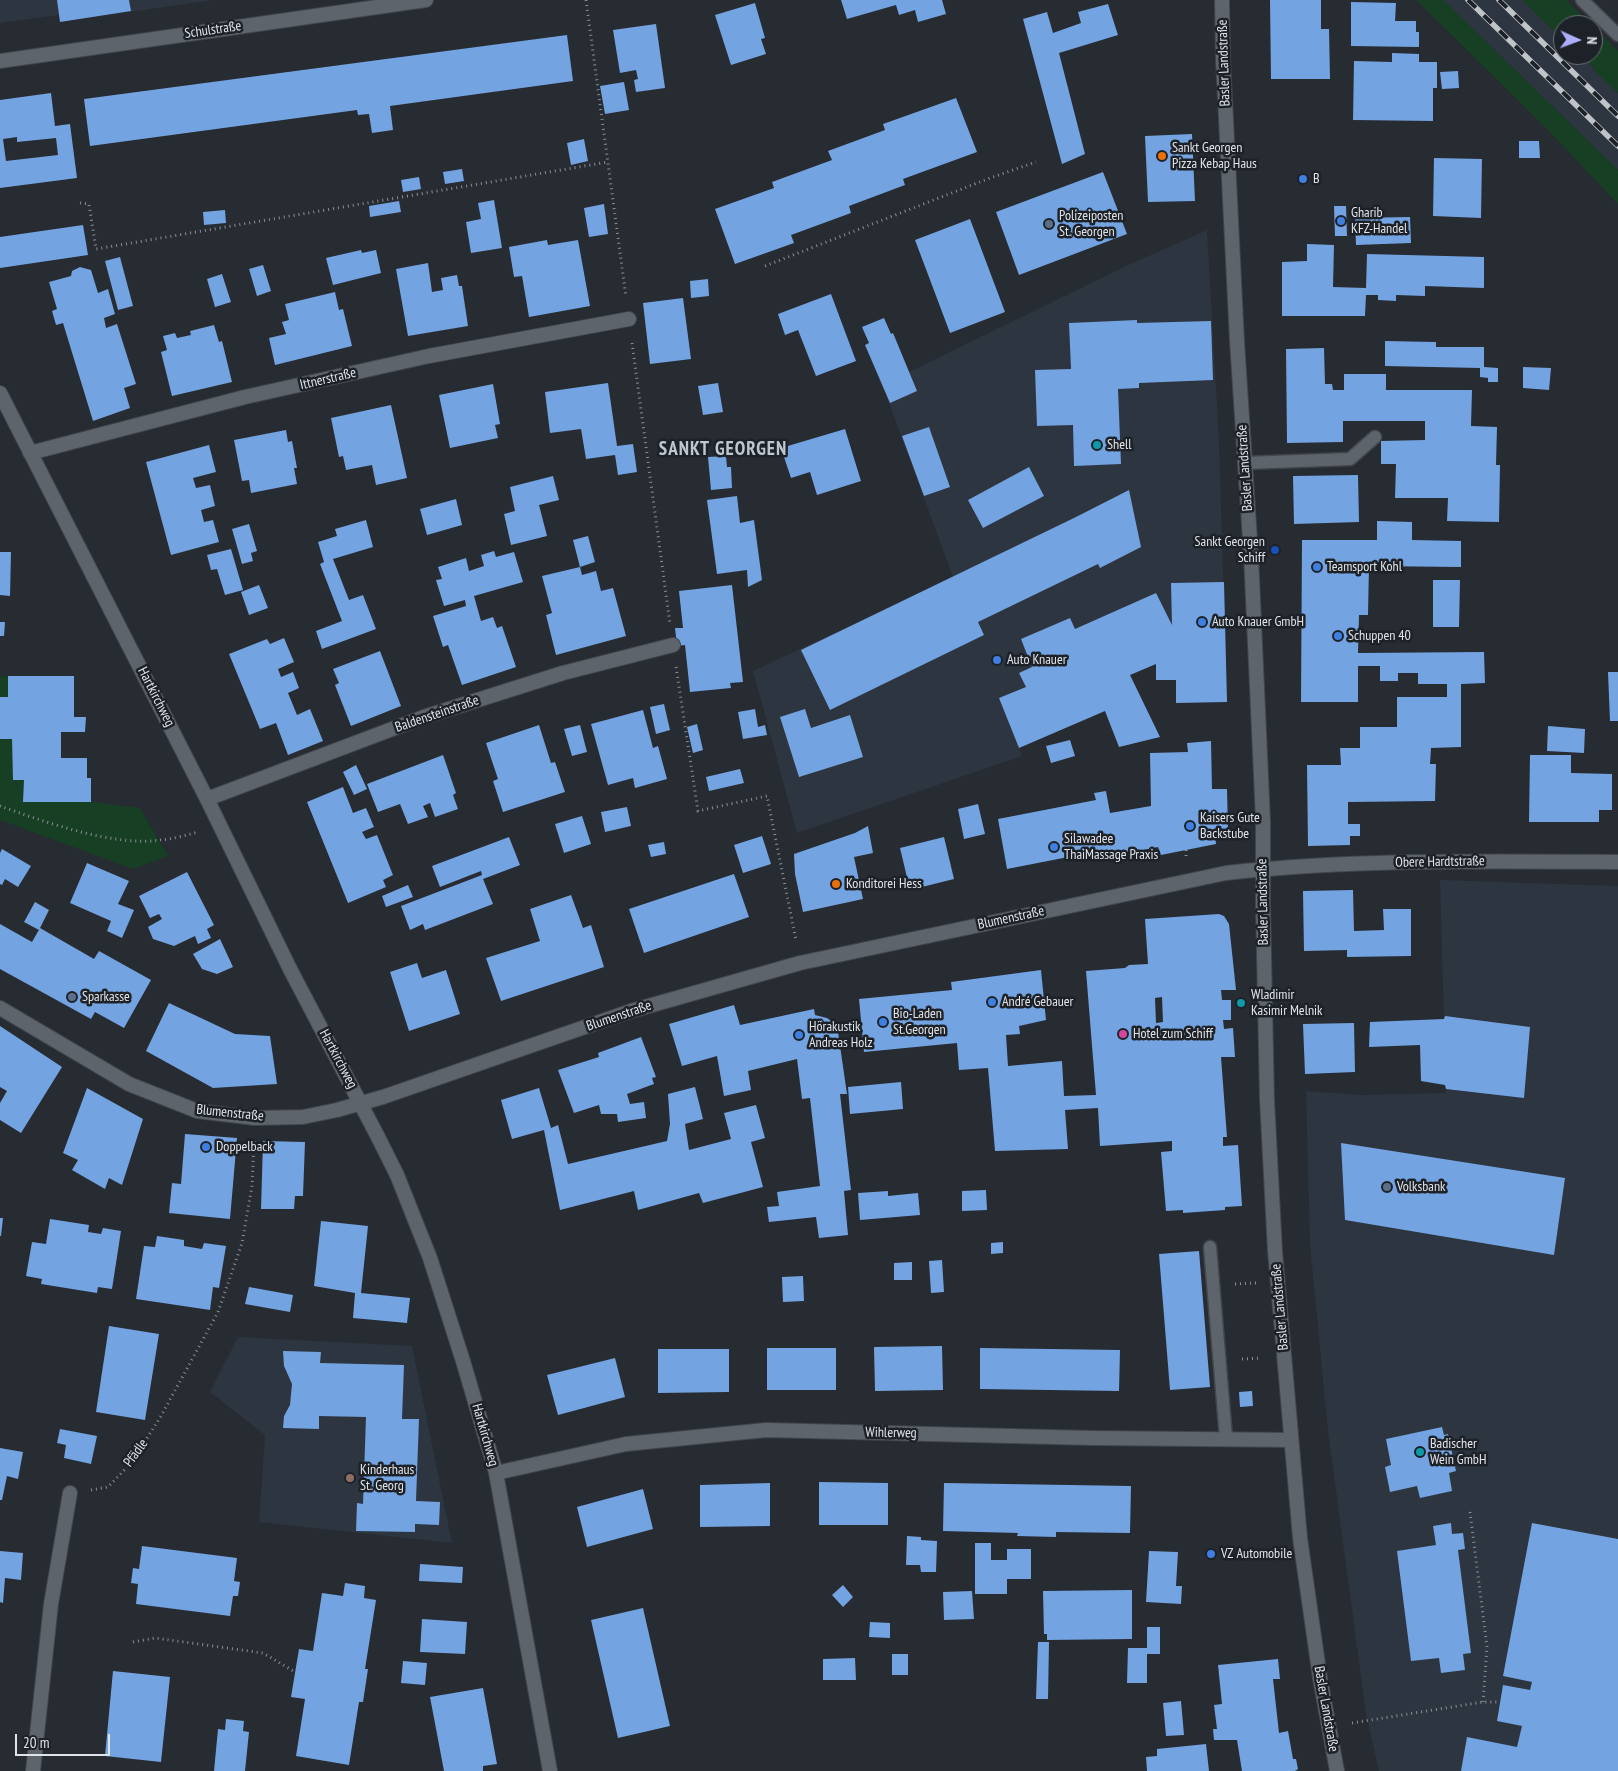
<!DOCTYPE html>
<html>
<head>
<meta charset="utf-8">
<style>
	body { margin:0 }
	#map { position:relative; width:1618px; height:1771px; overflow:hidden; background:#272b32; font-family:"PT Sans Narrow",sans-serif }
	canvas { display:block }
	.north { position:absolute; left:1553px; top:15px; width:50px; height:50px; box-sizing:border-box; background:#1d2228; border:1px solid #6b6f75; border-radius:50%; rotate:92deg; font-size:14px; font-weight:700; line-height:20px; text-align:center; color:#e0e3e8 }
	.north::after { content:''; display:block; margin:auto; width:18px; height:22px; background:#aeaefb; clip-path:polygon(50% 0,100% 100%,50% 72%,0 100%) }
	.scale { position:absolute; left:15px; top:1734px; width:95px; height:22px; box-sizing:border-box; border:2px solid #e0e3e8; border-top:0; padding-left:6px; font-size:15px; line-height:18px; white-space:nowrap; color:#e0e3e8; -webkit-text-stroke:4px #1d2228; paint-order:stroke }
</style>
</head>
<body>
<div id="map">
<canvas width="1618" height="1771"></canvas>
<div class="north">N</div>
<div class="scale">20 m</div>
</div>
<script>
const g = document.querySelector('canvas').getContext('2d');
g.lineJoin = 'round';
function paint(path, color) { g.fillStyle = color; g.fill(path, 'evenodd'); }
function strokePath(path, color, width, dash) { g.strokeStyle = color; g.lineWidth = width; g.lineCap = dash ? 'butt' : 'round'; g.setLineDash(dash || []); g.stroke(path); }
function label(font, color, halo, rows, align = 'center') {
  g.font = font + ' "PT Sans Narrow",sans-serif'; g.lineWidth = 5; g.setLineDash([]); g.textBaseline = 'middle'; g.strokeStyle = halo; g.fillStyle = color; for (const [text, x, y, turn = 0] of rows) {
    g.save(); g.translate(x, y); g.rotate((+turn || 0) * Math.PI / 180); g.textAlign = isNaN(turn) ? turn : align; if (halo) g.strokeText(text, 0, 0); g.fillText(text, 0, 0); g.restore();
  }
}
paint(new Path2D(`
	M0,0H213L60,22L59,15L0,23Z
	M1443,0H1522L1563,40V55H1588L1593,69L1618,93V170Z
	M1207,230L1219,441L1227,702L1156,664L1010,726L1022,756L797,833L753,671L953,577L882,384L909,372L1126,266Z
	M1440,880L1618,886V1771H1379L1366,1714L1328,1431L1310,1245L1306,1091L1362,1095L1446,1093Z
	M238,1337L412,1346L452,1543L259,1522L265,1435L210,1392Z`), '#2d3540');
paint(new Path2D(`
	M1416,0H1443L1618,170V204L1547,129Z
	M1522,0H1566L1591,25H1563V40Z
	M1593,27L1618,51V93L1593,69L1588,55H1593Z
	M8,676V697H0V677Z
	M0,739H12L13,779L24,780V802H91L140,808L168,856L133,869L0,820Z`), '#173f23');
paint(new Path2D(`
	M57,0H129L131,11L60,22Z
	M841,0H942L946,14L918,22L915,10L899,15L896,5L847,19Z
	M1270,0H1321V29H1329L1330,79H1271Z
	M1351,2L1396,3L1395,21H1416V32H1419V47L1351,46Z
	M755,3L765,38L761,39L766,54L731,65L715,15Z
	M1108,4L1118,35L1059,53L1085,154L1062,164L1023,19L1047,12L1053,33L1081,23L1078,12Z
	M656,24L665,88L636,92L634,80L638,79L636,70L620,73L613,30Z
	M567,35L573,81L390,106L393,130L372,133L369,114L358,115L357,110L90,146L84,99Z
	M1392,53L1419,54V62H1437V88H1433V121L1353,120L1354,61L1392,62Z
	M1458,71L1459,88L1442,89L1440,72Z
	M624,82L629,110L605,114L600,86Z
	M51,93L55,126L70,124L77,178L0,188V100ZM17,137V142L56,138L58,155L6,161L3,139Z
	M956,98L977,152L903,179L905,185L849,206L851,213L791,235L794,243L735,264L715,209L774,188L772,182L832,160L828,151L885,130L883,124Z
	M1192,134L1195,201L1148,202L1145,136Z
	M584,139L588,161L571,165L567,143Z
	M1519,141H1539L1540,158H1519Z
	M1434,158L1482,159L1481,218L1433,216Z
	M462,169L464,181L445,184L443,172Z
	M1103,172L1127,234L1019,275L996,212Z
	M419,177L421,189L403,192L401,180Z
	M494,200L502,248L471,253L466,222L481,219L478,203Z
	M399,201L401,212L370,217L369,206Z
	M604,204L608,234L589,237L584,208Z
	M1334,206H1346L1347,236H1335Z
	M225,210L226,223L204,225L203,212Z
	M1410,217L1411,243L1356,245L1355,218Z
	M970,219L1005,312L950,333L915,240Z
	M83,225L88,255L0,268V237Z
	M547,240L548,245L578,240L590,306L529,317L522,276L514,277L509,247Z
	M1307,244L1334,245L1333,287L1366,288L1367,254L1484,257V288L1425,286V296L1396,295V301L1378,300V295H1366L1365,316H1282V262L1307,261Z
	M361,250L362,253L376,250L381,273L333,285L326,258Z
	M120,257L133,306L118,310L105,261Z
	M428,263L432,292L443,290L441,278L457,275L459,286H462L468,326L408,336L396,269Z
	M263,265L271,291L257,296L249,269Z
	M80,267L91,270L98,293L108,289L115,314L104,318L106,328L117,324L136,384L124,388L130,408L93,421L63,323L56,325L52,311L57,309L49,282L71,276L72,271Z
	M222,274L231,302L215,307L207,279Z
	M708,279L709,296L691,298L690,281Z
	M335,292L339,310L343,309L352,346L275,365L269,338L286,334L282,322L289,320L285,304Z
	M831,294L856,361L816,376L798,330L785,335L778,314Z
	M683,298L691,359L650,364L643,303Z
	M884,318L891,334L893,333L917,391L890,403L865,345L869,343L862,327Z
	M1137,320V323L1211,321L1213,380L1139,383V388L1118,389L1121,464L1074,466L1073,425L1037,426L1035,370L1071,369L1069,323Z
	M214,325L219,342L222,341L232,382L172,396L161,352L167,350L163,336L175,333L177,338L191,335L190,331Z
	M1385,341L1436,342V347H1484V367L1498,368V382H1488V378L1480,377V368L1385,366Z
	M1324,348L1325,384H1332L1333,390H1344V374H1386V390H1472L1471,426L1497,427L1496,465H1500L1499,522L1447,521L1448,498H1395L1396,464H1381V441L1425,440V421H1343V442L1287,443L1286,349Z
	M1523,367L1551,368L1549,390L1523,388Z
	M608,383L617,446L633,444L637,472L618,475L615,455L586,459L581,429L550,433L545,392Z
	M718,383L723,412L703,415L698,386Z
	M493,384L500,424L495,425L498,438L450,448L439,395Z
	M391,405L407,478L376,485L372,465L346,470L343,456L339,457L331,418Z
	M929,427L950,487L924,496L902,436Z
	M845,429L861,481L817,495L810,472L791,478L781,448Z
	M286,430L288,442L292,441L297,468H294L297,484L251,493L249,480L242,481L234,440Z
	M209,445L216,472L193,478L196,488L210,485L215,506L201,510L204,522L213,520L219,542L171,555L146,462Z
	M726,456L727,467H731L732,488L711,490L708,457Z
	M1029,467L1044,496L983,528L968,500Z
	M1358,475L1359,522L1294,524L1293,476Z
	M553,476L559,500L539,505L547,536L511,545L504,514L515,511L510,487Z
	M1129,490L1141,547L1100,568L1098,564L978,622L984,635L830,710L801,650L1076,517Z
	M737,496L740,523L754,520L762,580L748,587L747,570L717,574L707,500Z
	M456,499L462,525L427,535L420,509Z
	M366,520L373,547L333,559L349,600L363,595L376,629L322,649L316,631L342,621L320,564L324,562L318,542L337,536L335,529Z
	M1377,521L1412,522V540L1461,541V567L1369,566L1368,615H1359L1358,653L1484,652L1485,683L1461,684V747L1431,748L1430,764H1436L1435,801L1348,802V824H1360V836H1350V845L1308,846L1307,765H1341L1340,748H1360V727H1397V697H1447V684H1418V673H1398V681H1380V666H1358V702H1301L1302,540H1377Z
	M249,524L257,551L251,553L253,561L242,564L232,529Z
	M588,536L595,562L580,567L573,540Z
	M231,549L243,590L225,595L217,569L211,570L207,555Z
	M494,551L496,557L514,552L523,582L474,596L481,621L493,617L497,628L502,626L516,667L462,685L448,645L443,647L433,616L466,606L465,600L444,606L436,580L442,579L438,567L466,558L469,571L484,566L481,555Z
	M0,552H11L10,596L0,595Z
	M580,567L582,575L596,571L601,591L613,588L626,636L556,655L546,615L552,613L542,576Z
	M1433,580H1460L1459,627H1433Z
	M1224,582L1227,702L1176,703V680H1156V664L1130,675L1160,737L1119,747L1105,711L1019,748L999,698L1026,687L1019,673L1032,667L1021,639L1070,618L1075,629L1156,593L1172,625L1171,583Z
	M259,585L268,608L249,615L241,592Z
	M732,585L743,682L730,683L731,688L690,692L685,645L677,646L675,628H683L679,591Z
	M0,622H5L4,636H0Z
	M284,638L294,662L278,669L281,677L293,672L299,688L288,693L297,715L310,709L323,741L288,755L276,723L260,729L229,654L267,639L270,644Z
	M380,651L401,706L351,726L335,685L339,683L333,669Z
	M1608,672H1618V721H1610Z
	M8,676H74V717H86L85,732H61V758H87V778H91V802H23L24,780H13L12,739H0V697H8Z
	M664,704L670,730L656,734L650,707Z
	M755,709L758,727L765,725L767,735L743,739L738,712Z
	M805,709L811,728L850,715L863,757L799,777L780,717Z
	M643,710L653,748L658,746L667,779L635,788L633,778L608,785L591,724Z
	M697,724L703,750L693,753L687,727Z
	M539,725L551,763L555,762L565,792L503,812L493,781L498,779L486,743Z
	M580,725L587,752L572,756L564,729Z
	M1548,726L1585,729L1584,753L1547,751Z
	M1070,740L1075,756L1051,763L1046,746Z
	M1211,741L1212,789H1227L1228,831L1215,834L1216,844L1161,855L1158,847L1100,859L1099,851L1007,869L998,819L1096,800L1094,793L1106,791L1110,813L1151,806L1150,753L1188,752L1187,743Z
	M443,755L456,793L453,795L458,809L435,817L430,803L423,806L428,817L408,824L400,804L378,812L367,784Z
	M1530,755H1571V773L1612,774V810H1599V822H1529Z
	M356,765L367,789L354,795L343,772Z
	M740,769L744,783L709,791L706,777Z
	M343,787L353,813L366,808L374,827L362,832L366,839L377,835L393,875L383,880L386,887L348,903L307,802Z
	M978,804L985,834L964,839L958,809Z
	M627,807L631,826L605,832L601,812Z
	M582,816L591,844L564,853L555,824Z
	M868,826L873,853L854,857L863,899L803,912L795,874L794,854L855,833Z
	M762,836L771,864L743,873L734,845Z
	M509,837L520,865L483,879L493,904L425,930L423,924L410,930L401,906L482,875L481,871L440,887L432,866Z
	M944,837L954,879L910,890L900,848Z
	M664,842L666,854L651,857L648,845Z
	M2,849L31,866L18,887L5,879L2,885L0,884V853Z
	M87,863L129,881L118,904L134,910L122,938L107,931L111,921L70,903Z
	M187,872L214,925L207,929L211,938L198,944L195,936L174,946L153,939L148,927L162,919L159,914L150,918L139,896Z
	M734,874L749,917L644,953L629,909Z
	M408,885L413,897L386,907L382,896Z
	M1353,890L1354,931L1384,930L1383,909H1411V956L1347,957V950L1304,951L1303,891Z
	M571,895L583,928L591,925L604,967L501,1001L486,958L540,941L530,909Z
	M35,902L49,910L39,930L24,922Z
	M1219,914L1224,916L1229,924L1236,990H1221L1222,1000H1231V1020H1223L1224,1029L1233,1028L1235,1057H1221L1227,1137H1223V1146L1238,1145L1242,1206L1225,1207V1210L1183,1213V1210L1166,1211L1161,1152L1172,1151V1141L1100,1146L1098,1108L1065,1110L1068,1149L995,1151L988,1068L959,1070L957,1043L864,1052L859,999L952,990L951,982L1041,970L1046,1020L1019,1026L1020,1034L1006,1035L1008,1066L1062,1061L1064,1096L1096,1095L1086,971L1125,968L1129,965L1148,964L1145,919ZM1162,997L1163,1022L1156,1023L1155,998Z
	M0,924L32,942L40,928L94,959L99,951L151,980L124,1028L95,1012L91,1019L0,969Z
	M220,939L233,967L217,974L202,969L193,954Z
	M417,963L422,978L446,970L460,1014L409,1031L390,972Z
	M169,1003L235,1034L270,1036L277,1084L213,1088L146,1051Z
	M734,1005L740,1025L814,1009L815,1015L827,1018L837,1025L847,1094H840L851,1190L844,1191L848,1235L819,1238L816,1217L769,1222L767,1207L779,1206L777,1192L820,1186L810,1098L802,1099L797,1059L748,1071L751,1090L724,1096L717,1056L682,1066L669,1024Z
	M1445,1016L1530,1027L1524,1098L1446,1089L1445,1085L1421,1081L1420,1045L1369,1047L1370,1022L1444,1019Z
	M1354,1023L1355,1072L1305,1074L1303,1024Z
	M0,1026L62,1067L21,1133L0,1120V1103L7,1091L0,1087Z
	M641,1037L656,1077L652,1078L654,1084L627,1094L630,1104L644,1102L646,1118L618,1122L617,1114H601L599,1105L574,1113L558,1070L599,1057L598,1053Z
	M901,1082L903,1109L850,1114L848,1087Z
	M695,1087L703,1119L685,1124L689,1150L731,1139L724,1113L756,1105L765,1138L751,1142L763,1187L703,1203L699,1193L638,1210L634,1191L560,1210L544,1130L512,1139L501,1100L539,1088L551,1128L558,1125L568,1164L667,1141L670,1124L668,1094Z
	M87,1088L143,1119L122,1185L109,1178L105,1189L72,1170L78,1160L63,1153Z
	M185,1134L237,1138L230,1219L169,1213L172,1183L181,1184Z
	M263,1141L305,1142L303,1196H295L294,1209H261Z
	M1341,1143L1565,1178L1554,1255L1345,1220Z
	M986,1190L987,1210L962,1211V1191Z
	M888,1191V1196L918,1193L920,1215L860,1220L858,1193Z
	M0,1218H3L1,1236H0Z
	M50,1219L89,1225L88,1232L101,1234L103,1228L121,1231L112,1289L98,1287L97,1293L41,1284L42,1279L26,1276L32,1242L46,1244Z
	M321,1221L368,1226L361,1293L410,1298L407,1323L353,1318L355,1293L314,1286Z
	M157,1236L184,1240V1246L202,1249L204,1243L226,1246L219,1288L213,1287L210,1310L136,1299L144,1246L155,1247Z
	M1003,1242V1253L991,1254V1243Z
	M1199,1251L1210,1387L1170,1390L1159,1254Z
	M942,1260L944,1292L931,1293L929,1261Z
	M912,1262V1280H894V1263Z
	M803,1276L804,1301L783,1302L782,1277Z
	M249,1287L293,1295L290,1312L245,1304Z
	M109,1326L159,1334L145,1420L96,1412Z
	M942,1346L943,1390L875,1391L874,1347Z
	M767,1348H836V1390H767Z
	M980,1348L1120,1350L1119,1391L980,1389Z
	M658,1349H729V1392L658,1393Z
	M283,1351L321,1352L320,1363L404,1365L402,1419H419L416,1501L440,1502L439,1525L415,1524V1532L356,1531L357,1503L363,1504L366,1417L319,1416V1429L283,1428L284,1416L290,1405L292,1384L284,1366Z
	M615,1358L625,1397L558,1415L547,1375Z
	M1252,1391L1253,1406L1240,1407L1239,1392Z
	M1442,1427L1444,1435L1448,1434L1456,1471L1449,1473L1452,1491L1420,1498L1417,1486L1390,1492L1385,1467L1391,1465L1386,1439Z
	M60,1429L97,1436L91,1464L64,1458L66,1445L57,1443Z
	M0,1448L23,1452L18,1479L7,1476L2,1500H0Z
	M819,1482L888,1483V1525H819Z
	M770,1483V1526L700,1527V1485Z
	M944,1483L1131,1486L1130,1533L1056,1532V1537L1017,1536L1018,1533L943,1531Z
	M643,1489L653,1529L587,1547L577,1507Z
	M1451,1523L1452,1534L1463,1533L1465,1549L1458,1550L1471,1653L1463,1654L1465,1670L1441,1673L1439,1658L1411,1661L1397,1551L1436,1545L1433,1526Z
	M1532,1523L1618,1539V1771H1461L1467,1737L1517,1747L1522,1726L1497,1721L1503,1685L1530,1690L1532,1682L1503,1676Z
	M907,1536L921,1537V1540L937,1541L936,1572H921L920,1565H906Z
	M975,1543H991V1560H1007V1549H1031V1579H1007V1594H975Z
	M142,1546L237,1558L234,1581L240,1582L238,1596H233L230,1616L136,1604L138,1584L131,1583L133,1568L139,1569Z
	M0,1551L23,1553L21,1580L5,1578L3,1603L0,1602Z
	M1149,1551L1178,1552L1176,1586H1182L1181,1604L1146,1602Z
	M420,1564L463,1567L462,1583L419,1581Z
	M345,1583L365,1586L364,1598L376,1600L365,1669H368L363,1702H359L349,1765L296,1756L305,1699L291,1697L299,1649L313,1651L322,1593L343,1596Z
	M843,1585L853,1597L843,1607L832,1595Z
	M1132,1590V1639L1047,1640V1634H1044L1043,1591Z
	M972,1591L974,1619L944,1620L943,1592Z
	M643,1608L670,1726L618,1738L591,1620Z
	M422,1619L467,1622L465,1654L420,1652Z
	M870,1622L890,1623V1638L869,1637Z
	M1147,1627H1160V1654H1147V1683H1127L1128,1648H1147Z
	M1038,1642H1049L1048,1699H1036Z
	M892,1654H908V1675H892Z
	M855,1658L856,1680H823V1659Z
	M1278,1659L1280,1679H1273L1279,1733L1288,1731L1293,1759H1296L1298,1769L1295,1771H1242L1237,1740H1214L1213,1729H1217L1214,1705L1222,1704L1218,1665Z
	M403,1661L427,1663L425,1685L401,1683Z
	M113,1671L170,1677L161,1762L105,1756Z
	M483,1688L497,1764L483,1766V1771H444L430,1697Z
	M1181,1701L1184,1735L1166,1736L1163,1703Z
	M226,1719L244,1721L243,1731L249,1732L245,1771H214L218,1729L225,1730Z
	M1206,1744L1209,1771H1147L1146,1757L1157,1756V1749Z`), '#74a3e2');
const service = new Path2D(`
	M1582,0L1618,35
	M1245,463L1350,459L1375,437
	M1210,1247L1226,1438`);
const minor = new Path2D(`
	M0,61L426,0
	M0,393L207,799L290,969L378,1137L397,1175L430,1258L463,1361L496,1473L550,1771
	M30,453L245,397L429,356L629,319
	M207,799L424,717L563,673L673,645
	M0,1008L129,1084L197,1111L255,1118L303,1117L337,1110L383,1097L631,1011L800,963L1226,873C1356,859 1487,861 1618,862
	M496,1473L626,1444L766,1430L1092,1438L1291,1440
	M33,1771L51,1604L70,1493`);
const tertiary = new Path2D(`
	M1222,0L1223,59L1237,341L1251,555L1263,820V906L1267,1100L1275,1251L1300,1538L1320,1678L1337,1771`);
strokePath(service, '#41464b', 15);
strokePath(minor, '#41464b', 16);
strokePath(tertiary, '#41464b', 16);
strokePath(new Path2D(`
	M586,0L626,297
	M80,203L89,204L96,249L608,162
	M765,266L990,178L1036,162
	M632,343L670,624
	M676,667L698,811L767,796L796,940
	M0,806C45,822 114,847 161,840C173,839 186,835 198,832
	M1186,850V858
	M1235,1284L1256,1283
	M1242,1359L1261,1358
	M91,1490L108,1487L132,1462L161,1416L218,1312L242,1243L252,1186L254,1141
	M1470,1512L1487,1647L1483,1702
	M133,1642L155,1638L263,1653L295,1672
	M1352,1723L1483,1702H1500`), '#8b8e94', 3, [1, 4]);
strokePath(service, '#5e646b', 12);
strokePath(minor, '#5e646b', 14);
strokePath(tertiary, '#5e646b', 14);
const rail = new Path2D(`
	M1468,0L1618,146
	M1499,0L1618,116`);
strokePath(rail, '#c0c3c8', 5.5);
strokePath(rail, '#1d2228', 4, [11]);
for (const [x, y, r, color] of [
	[1162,156,5,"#e8710a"],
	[1303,179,5,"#3f7fe0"],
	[1341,221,5,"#3f7fe0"],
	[1049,224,5,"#5c6f8a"],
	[1097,445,5,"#0f9aa8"],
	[1275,550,5,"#1a4fb4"],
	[1317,567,5,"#3f7fe0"],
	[1202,622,5,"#3f7fe0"],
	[1338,636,5,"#3f7fe0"],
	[997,660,5,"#3f7fe0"],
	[1190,826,5,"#3f7fe0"],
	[1054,847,5,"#3f7fe0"],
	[836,884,5,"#e8710a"],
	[72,997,5,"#5c6f8a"],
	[992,1002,5,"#3f7fe0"],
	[1241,1003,5,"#0f9aa8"],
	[883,1022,5,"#3f7fe0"],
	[1123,1034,5,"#d1479c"],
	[799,1035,5,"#3f7fe0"],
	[206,1147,5,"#3f7fe0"],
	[1387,1187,5,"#5c6f8a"],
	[1420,1452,5,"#0f9aa8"],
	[350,1478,5,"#8d6e63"],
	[1211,1554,5,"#3f7fe0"]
]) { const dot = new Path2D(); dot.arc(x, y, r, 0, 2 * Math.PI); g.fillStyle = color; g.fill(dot); strokePath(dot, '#1d2228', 2); }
label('14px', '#e0e3e8', '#1d2228', [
	["Schulstraße",213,30,-8],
	["Basler Landstraße",1224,63,-92],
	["Ittnerstraße",328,379,-13],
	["Basler Landstraße",1245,468,-94],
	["Hartkirchweg",156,697,63],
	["Baldensteinstraße",437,714,-19],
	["Obere Hardtstraße",1440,862,-1],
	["Basler Landstraße",1263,902,-91],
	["Blumenstraße",1011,918,-12],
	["Blumenstraße",619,1016,-19],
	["Hartkirchweg",338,1059,62],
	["Blumenstraße",230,1113,6],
	["Basler Landstraße",1280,1307,-95],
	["Wihlerweg",891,1433,1],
	["Hartkirchweg",485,1435,74],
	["Pfädle",136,1453,-54],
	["Basler Landstraße",1326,1709,80]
]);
label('14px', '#e0e3e8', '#1d2228', [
	["Sankt Georgen",1172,148],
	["Pizza Kebap Haus",1172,164],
	["B",1313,179],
	["Gharib",1351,213],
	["KFZ-Handel",1351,229],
	["Polizeiposten",1059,216],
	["St. Georgen",1059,232],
	["Shell",1107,445],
	["Sankt Georgen",1265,542,"right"],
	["Schiff",1265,558,"right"],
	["Teamsport Kohl",1327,567],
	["Auto Knauer GmbH",1212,622],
	["Schuppen 40",1348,636],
	["Auto Knauer",1007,660],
	["Kaisers Gute",1200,818],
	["Backstube",1200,834],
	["Silawadee",1064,839],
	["ThaiMassage Praxis",1064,855],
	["Konditorei Hess",846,884],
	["Wladimir",1251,995],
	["Kasimir Melnik",1251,1011],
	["Sparkasse",82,997],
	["André Gebauer",1002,1002],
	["Bio-Laden",893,1014],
	["St.Georgen",893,1030],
	["Hörakustik",809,1027],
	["Andreas Holz",809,1043],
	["Hotel zum Schiff",1133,1034],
	["Doppelback",216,1147],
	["Volksbank",1397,1187],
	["Badischer",1430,1444],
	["Wein GmbH",1430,1460],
	["Kinderhaus",360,1470],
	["St. Georg",360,1486],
	["VZ Automobile",1221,1554]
], 'left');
g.letterSpacing = '1px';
label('bold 19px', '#c0c6cf', '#1d2228', [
	["SANKT GEORGEN",723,450]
]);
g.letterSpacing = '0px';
</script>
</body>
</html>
